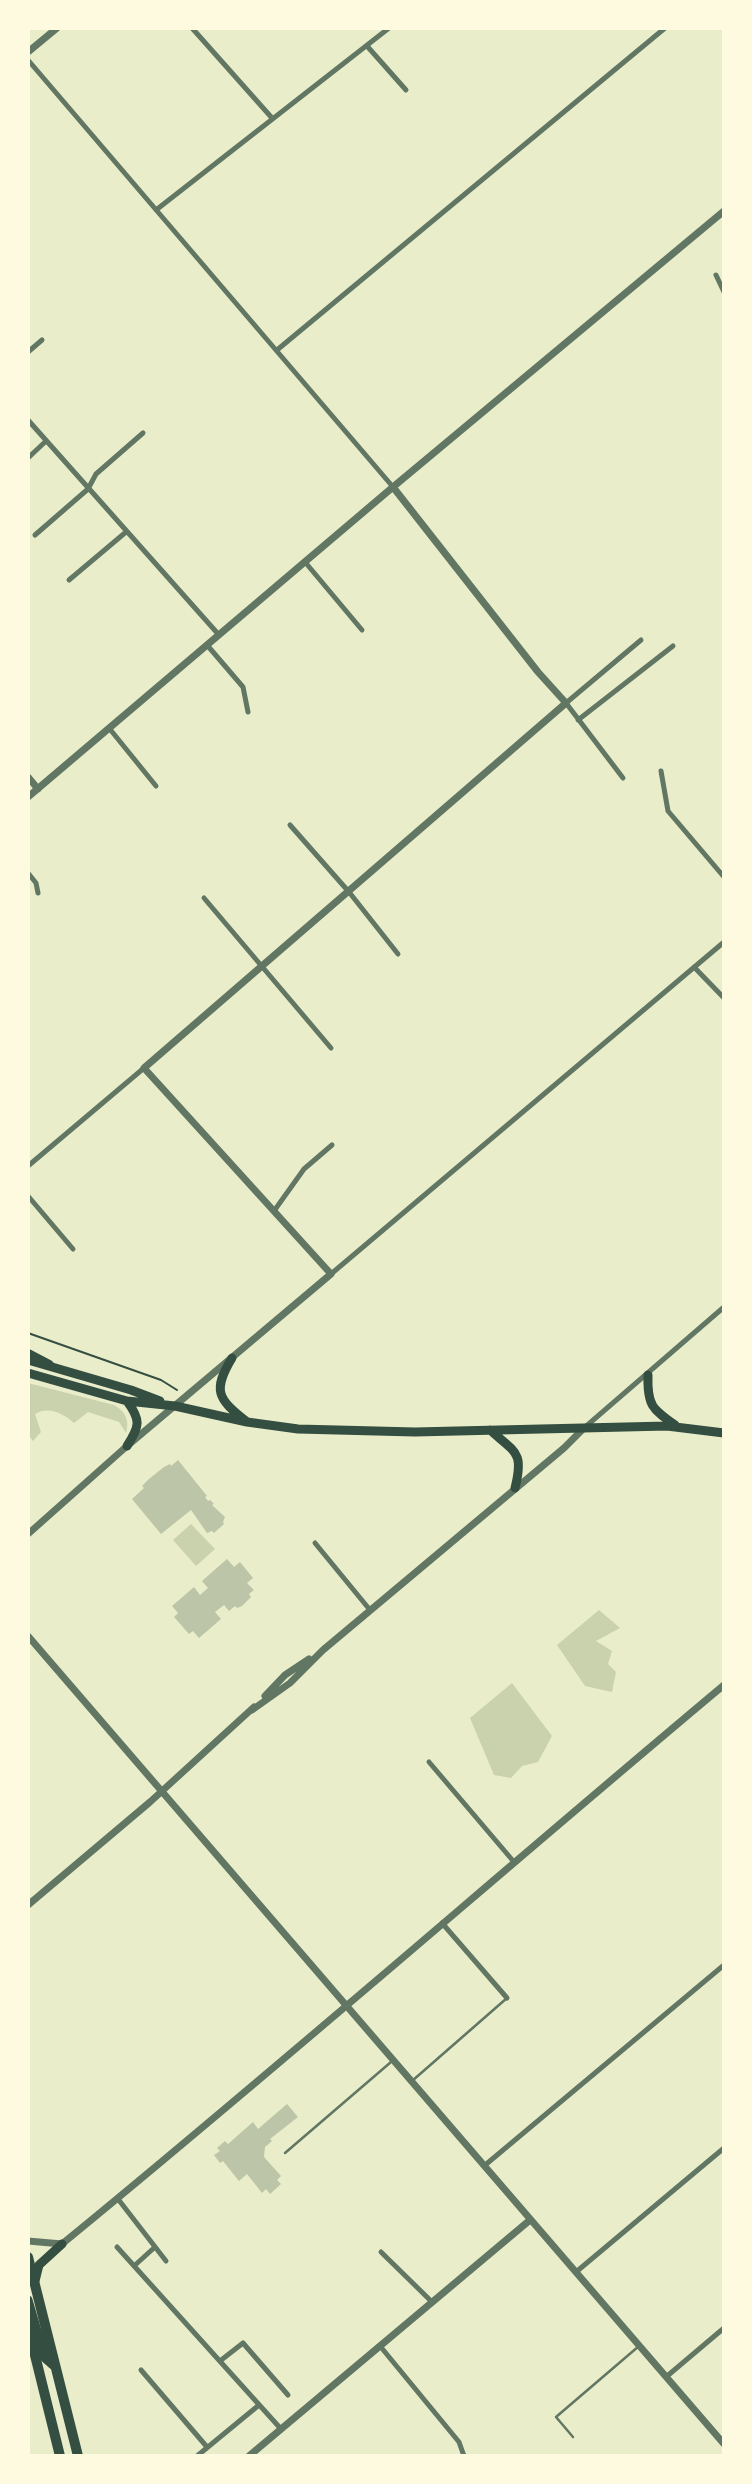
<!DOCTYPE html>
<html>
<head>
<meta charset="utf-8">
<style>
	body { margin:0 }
	#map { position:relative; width:752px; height:2484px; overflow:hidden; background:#e9edc9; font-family:"Work Sans",sans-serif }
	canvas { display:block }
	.frame { position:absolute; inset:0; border:30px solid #fefae0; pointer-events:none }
</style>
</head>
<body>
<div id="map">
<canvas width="752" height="2484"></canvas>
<div class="frame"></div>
</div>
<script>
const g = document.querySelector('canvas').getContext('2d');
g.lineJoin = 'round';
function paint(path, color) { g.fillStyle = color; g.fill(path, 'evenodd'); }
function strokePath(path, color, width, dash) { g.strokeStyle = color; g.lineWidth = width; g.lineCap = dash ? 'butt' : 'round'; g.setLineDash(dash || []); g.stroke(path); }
paint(new Path2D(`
	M28,1383L114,1405C125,1411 130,1420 126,1433L119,1422L88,1412L74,1423C63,1413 48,1406 35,1414L41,1432L33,1441L28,1434Z
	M191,1524L215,1549L196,1566L173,1540Z
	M599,1610L620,1628L596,1641L612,1651L608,1664L616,1672L612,1692L585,1686L557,1645Z
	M512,1683L552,1736L538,1762L522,1766L511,1778L494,1775L470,1718Z`), '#cad2ad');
paint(new Path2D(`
	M178,1460L207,1496L205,1497L208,1501L210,1500L214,1504L212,1505L225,1517L223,1522L224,1524L214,1533L212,1531L207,1533L191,1510L161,1534L132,1499L144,1488L142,1486L149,1479L164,1467L170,1464L171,1466Z
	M227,1559L234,1567L240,1562L253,1578L247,1583L254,1590L249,1594L251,1597L242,1606L237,1608L235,1606L229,1611L224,1605L215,1612L221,1619L199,1638L193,1631L189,1634L174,1617L178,1613L172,1606L194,1587L200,1595L208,1588L202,1581Z
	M287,2104L298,2117L270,2139L272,2141L265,2147L264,2157L281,2176L277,2180L281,2184L270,2194L266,2189L262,2193L247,2174L239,2181L223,2161L220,2163L214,2155L220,2151L217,2148L225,2141L228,2144L253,2122L258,2129Z`), '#bcc5a7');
strokePath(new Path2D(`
	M28,1333L161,1380L177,1390`), '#344e41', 2);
strokePath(new Path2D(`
	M412,2081L507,1998
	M285,2153L391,2062
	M573,2437L556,2417L639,2346`), '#617663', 2.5);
strokePath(new Path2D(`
	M192,28L272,118
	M367,46L406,90
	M28,60L393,487
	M156,210L389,28
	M716,275L724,292
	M277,350L665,28
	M28,352L42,340
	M28,420L219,635
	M28,458L46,441
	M35,535L88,489L96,474L143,433
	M305,562L362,630
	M69,580L126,532
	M207,645L243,687L248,712
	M578,720L673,646
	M109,728L156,786
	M661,771L668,811L724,877
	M623,778L566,703L641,640
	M290,825L349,892L398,954
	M28,873L36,883L38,893
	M204,898L331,1048
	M694,967L724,998
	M28,1166L144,1068
	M28,1196L73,1249
	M274,1211L304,1169L332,1145
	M331,1274L724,942
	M584,1428L724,1307
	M315,1543L370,1610
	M429,1762L514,1862
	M442,1923L507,1998
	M484,2166L724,1965
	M118,2199L166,2261
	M117,2247L281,2429
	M381,2252L432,2302
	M134,2266L155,2247
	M576,2272L724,2148
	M380,2346L459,2442L464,2456
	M220,2361L243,2343L288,2395
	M141,2370L207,2447
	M666,2377L724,2328
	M197,2456L259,2405`), '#617663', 5);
strokePath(new Path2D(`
	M28,52L57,28
	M28,777L38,789
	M28,797L393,487L724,211
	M28,1534L127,1446L331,1274L144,1068L566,703L538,672L393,487
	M28,1636L724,2444
	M265,1696L285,1675L309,1659
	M252,1710L290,1683L323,1650L564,1448L584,1428
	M28,1905L150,1802L254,1707
	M28,2241L62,2244C286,2061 503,1870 724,1685
	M249,2456L530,2220`), '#617663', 7);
strokePath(new Path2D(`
	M232,1358C212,1391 218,1399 246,1421
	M28,1360L131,1390L160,1401
	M28,1373L127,1401L175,1406L247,1422L298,1429L415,1432L667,1426L724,1433
	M648,1375C647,1405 652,1409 675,1425
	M127,1401C141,1420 140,1426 127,1446
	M490,1430C516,1453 524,1452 515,1488
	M35,2281L39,2265L62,2244
	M28,2300L45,2358L53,2365`), '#344e41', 9);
strokePath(new Path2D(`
	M28,1354L49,1365
	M28,2257L78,2456
	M28,2327L60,2456`), '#344e41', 10);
</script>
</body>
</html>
